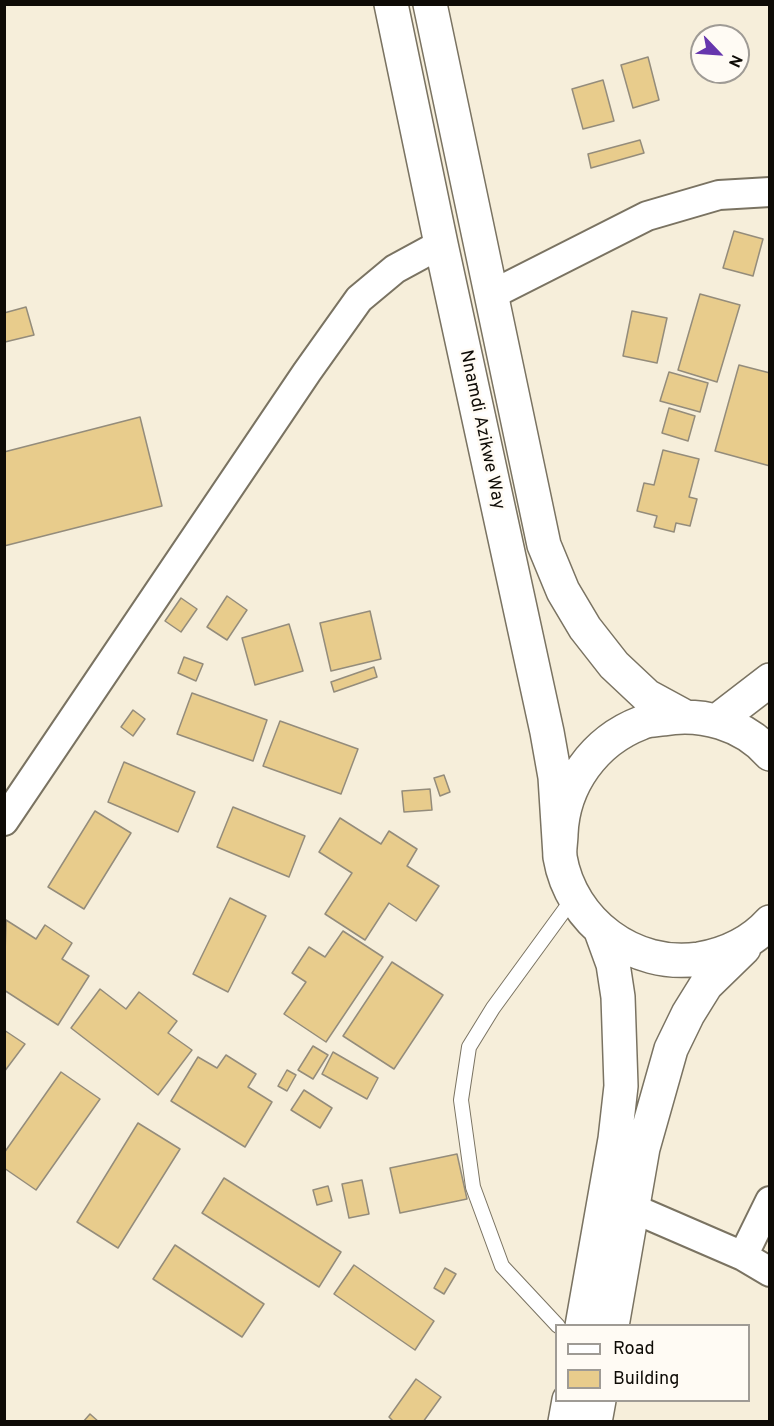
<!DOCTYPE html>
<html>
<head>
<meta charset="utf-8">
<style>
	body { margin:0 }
	#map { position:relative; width:774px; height:1426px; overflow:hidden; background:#f6eeda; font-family:Overpass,sans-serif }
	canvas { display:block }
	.frame { position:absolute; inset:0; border:6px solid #0e0b06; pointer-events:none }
	.legend { position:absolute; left:555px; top:1324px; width:195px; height:78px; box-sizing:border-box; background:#fffbf4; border:2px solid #9f9b95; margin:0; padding:8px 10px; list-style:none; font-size:18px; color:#0e0b06 }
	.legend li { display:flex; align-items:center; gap:12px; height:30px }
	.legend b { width:30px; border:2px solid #9f9b95 }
	.north { position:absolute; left:690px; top:24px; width:60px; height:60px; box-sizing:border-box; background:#fffbf4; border:2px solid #9f9b95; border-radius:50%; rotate:115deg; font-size:16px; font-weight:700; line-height:24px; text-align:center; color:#0e0b06 }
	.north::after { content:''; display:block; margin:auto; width:21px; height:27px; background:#6636ad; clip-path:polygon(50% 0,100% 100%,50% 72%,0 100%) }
</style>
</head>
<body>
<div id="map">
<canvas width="774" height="1426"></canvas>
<div class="frame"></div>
<ul class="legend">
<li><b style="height:8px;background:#fff"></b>Road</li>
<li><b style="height:16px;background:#e8cc8c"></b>Building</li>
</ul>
<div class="north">N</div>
</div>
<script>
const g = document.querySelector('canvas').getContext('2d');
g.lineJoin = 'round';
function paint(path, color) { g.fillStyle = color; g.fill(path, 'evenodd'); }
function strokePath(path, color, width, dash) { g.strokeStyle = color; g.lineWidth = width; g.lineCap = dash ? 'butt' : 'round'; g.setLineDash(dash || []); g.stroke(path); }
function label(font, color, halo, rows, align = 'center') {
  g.font = font + ' Overpass,sans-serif'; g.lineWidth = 5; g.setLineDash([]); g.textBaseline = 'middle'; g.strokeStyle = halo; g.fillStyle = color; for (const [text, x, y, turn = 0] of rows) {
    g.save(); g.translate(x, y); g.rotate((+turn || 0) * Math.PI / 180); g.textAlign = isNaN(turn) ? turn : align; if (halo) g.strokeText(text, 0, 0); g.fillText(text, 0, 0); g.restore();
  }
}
const building = new Path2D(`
	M648,57L659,100L633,108L621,65Z
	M603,80L614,121L583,129L572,89Z
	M640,140L644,153L591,168L588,154Z
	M734,231L763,239L753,276L723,268Z
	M700,294L740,305L717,382L678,370Z
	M26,307L34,335L5,342L4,313Z
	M632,311L667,318L657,363L623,356Z
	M739,365L770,373V466L715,451Z
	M669,372L708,383L700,412L660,401Z
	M669,408L695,416L688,441L662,433Z
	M140,417L162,506L4,546V452Z
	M663,450L699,459L689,497L697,499L690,526L676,523L674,532L654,527L657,516L637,511L644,483L654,485Z
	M227,596L247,610L227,640L207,627Z
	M181,598L197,609L181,632L165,621Z
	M370,611L381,659L331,671L320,623Z
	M289,624L303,671L255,685L242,638Z
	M184,657L203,664L196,681L178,673Z
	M374,667L377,677L334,692L331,682Z
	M192,693L267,720L253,761L177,734Z
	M133,710L145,719L133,736L121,727Z
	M280,721L358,749L341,794L263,766Z
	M124,762L195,792L178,832L108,802Z
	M444,775L450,792L440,796L434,778Z
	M430,789L432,810L404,812L402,791Z
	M233,807L305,836L289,877L217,847Z
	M95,811L131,833L84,909L48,887Z
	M340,818L381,844L389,831L417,849L407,866L439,886L416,921L389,903L365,940L325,914L352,873L319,852Z
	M230,898L266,916L228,992L193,974Z
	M6,920L36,939L45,925L72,943L62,959L89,976L58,1025L4,990Z
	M343,931L383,957L326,1042L284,1014L306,982L292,973L309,947L325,957Z
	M392,962L443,995L394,1069L343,1036Z
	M100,989L126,1009L139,992L177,1021L168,1033L192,1050L158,1095L71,1028Z
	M4,1030L25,1044L4,1072Z
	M313,1046L328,1055L313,1079L298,1070Z
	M333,1052L378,1078L367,1099L322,1074Z
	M226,1055L256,1074L248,1087L272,1102L245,1147L171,1101L198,1057L217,1068Z
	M287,1070L296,1075L287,1091L278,1086Z
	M61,1072L100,1099L36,1190L4,1168V1153Z
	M304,1090L332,1108L320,1128L291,1110Z
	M138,1123L180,1149L118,1248L77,1222Z
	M457,1154L467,1199L400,1213L390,1168Z
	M224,1178L341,1252L319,1287L202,1213Z
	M362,1180L369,1214L349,1218L342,1184Z
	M328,1186L332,1201L317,1205L313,1190Z
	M175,1245L264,1304L242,1337L153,1279Z
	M354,1265L434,1321L415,1350L334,1294Z
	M445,1268L456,1274L444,1294L434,1288Z
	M416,1379L441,1397L423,1422H394L389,1417Z
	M90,1414L99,1422H83Z`);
paint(building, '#e8cc8c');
strokePath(building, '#948c7b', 1.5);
const lane = new Path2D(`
	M558,1326L502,1266L473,1187L461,1100L469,1047L493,1008L574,897`);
const street = new Path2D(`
	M491,295L647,216L719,195L770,192
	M4,821L307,372L359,299L395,269L441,244
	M632,1208L743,1256L770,1272
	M743,1256L770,1201`);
const highway = new Path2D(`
	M391,4L441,244L547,732L555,777L560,856
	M430,4L544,545L563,591L585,628L614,665L647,696L682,715
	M718,720L770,680
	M770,754C744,724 701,712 663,719C656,720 647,720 641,723C594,741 563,785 561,834C561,841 559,850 560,857C571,922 634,969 699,959C727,954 751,943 770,922
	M582,1326L615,1139L621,1086L618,997L613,964L601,931
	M612,1326L643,1148L671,1049L688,1014L706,985L744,948
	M565,1422L569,1400
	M595,1422L599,1400`);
strokePath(lane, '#7a7362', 16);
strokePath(street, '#7a7362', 32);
strokePath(highway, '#7a7362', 36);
strokePath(lane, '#fff', 14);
strokePath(street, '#fff', 28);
strokePath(highway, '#fff', 33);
label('18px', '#0e0b06', '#fffbf4', [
	["Nnamdi Azikwe Way",481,430,78]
]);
</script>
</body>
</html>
